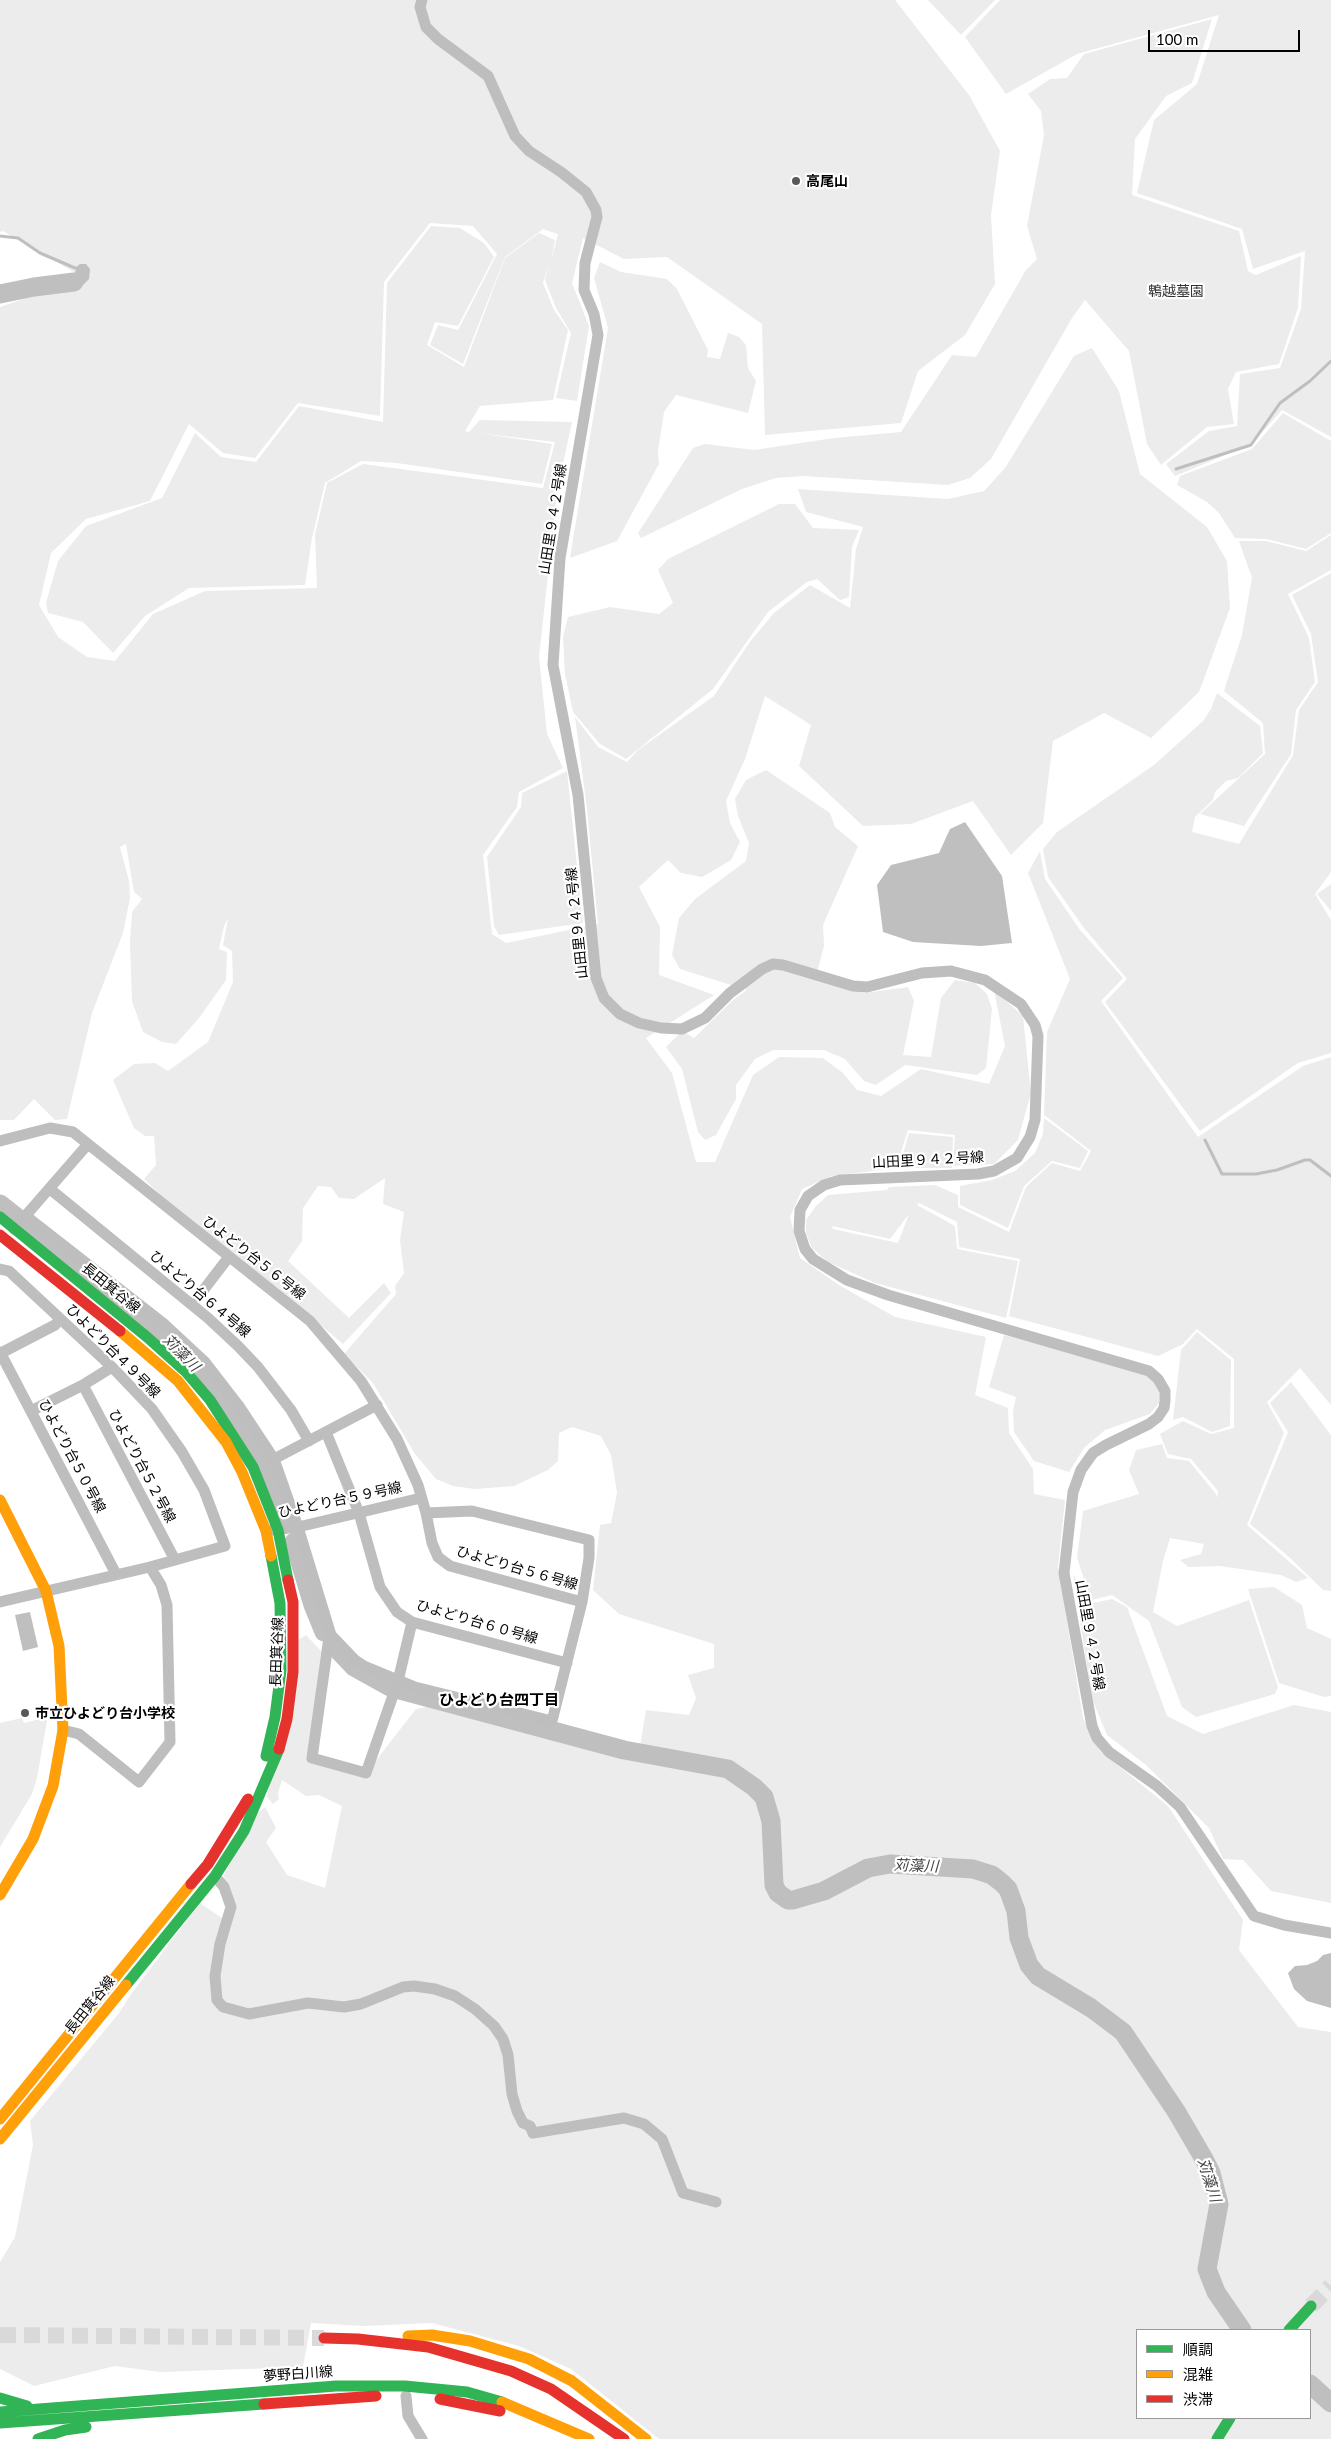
<!DOCTYPE html>
<meta charset="utf-8">
<style>
body{margin:0}
#map{position:relative;width:1331px;height:2439px;overflow:hidden;background:#fff;font-family:Lato,"Noto Sans JP",sans-serif}
canvas{display:block}
.legend{position:absolute;left:1136px;top:2329px;width:175px;height:90px;box-sizing:border-box;background:#fff;border:1px solid #999;margin:0;padding:6px 9px;list-style:none;font-size:15px;color:#000}
.legend li{display:flex;align-items:center;gap:10px;height:25px}
.legend b{width:25px;border:1px solid #999}
.scale{position:absolute;left:1148px;top:30px;width:152px;height:22px;box-sizing:border-box;border:2px solid #000;border-top:0;padding-left:6px;font-size:15px;line-height:18px;white-space:nowrap;color:#000;-webkit-text-stroke:4px #fff;paint-order:stroke}
</style>
<div id="map">
<canvas width="1331" height="2439"></canvas>
<ul class="legend">
<li><b style="height:6px;background:#30b455"></b>順調</li>
<li><b style="height:6px;background:#ff9f0a"></b>混雑</li>
<li><b style="height:6px;background:#e5322d"></b>渋滞</li>
</ul>
<div class="scale">100 m</div>
</div>
<script>
const ctx = document.querySelector('canvas').getContext('2d');
ctx.lineJoin = 'round';
function fill(path, color) {
  ctx.fillStyle = color;
  ctx.fill(path, 'evenodd');
}
function toPath(rows) {
  const path = new Path2D();
  for (const r of rows) {
    path.moveTo(r[0], r[1]);
    for (let i = 2; i < r.length; i += 2) path.lineTo(r[i], r[i + 1]);
  }
  return path;
}
function strokePath(path, color, width, dash) {
  ctx.strokeStyle = color;
  ctx.lineWidth = width;
  ctx.lineCap = dash ? 'butt' : 'round';
  ctx.setLineDash(dash || []);
  ctx.stroke(path);
}
function drawText(font, color, halo, rows, align = 'center') {
  ctx.font = font + ' Lato,"Noto Sans JP",sans-serif';
  ctx.lineWidth = 4.5;
  ctx.setLineDash([]);
  ctx.textBaseline = 'middle';
  ctx.strokeStyle = halo;
  ctx.fillStyle = color;
  for (const [text, x, y, turn = 0] of rows) {
    ctx.save();
    ctx.translate(x, y);
    ctx.rotate((+turn || 0) * Math.PI / 180);
    ctx.textAlign = isNaN(turn) ? turn : align;
    if (halo) ctx.strokeText(text, 0, 0);
    ctx.fillText(text, 0, 0);
    ctx.restore();
  }
}
fill(toPath([
 [0,0,895,0,969,95,1000,151,991,215,995,284,965,335,918,371,901,423,765,435,762,324,667,257,624,259,583,238,572,283,589,326,577,401,556,398,571,333,556,308,545,280,549,264,543,283,554,310,568,330,553,400,480,406,465,431,469,432,480,420,572,422,557,492,539,657,547,734,563,768,519,792,517,807,483,855,492,934,506,943,598,924,587,809,575,717,598,747,627,762,638,750,714,696,749,643,774,613,810,585,850,608,856,549,863,527,806,512,798,489,948,499,984,491,1005,468,1074,356,1092,348,1119,391,1140,474,1207,527,1227,561,1230,608,1199,692,1151,738,1104,713,1053,741,1043,823,1011,855,973,801,911,824,863,826,799,766,811,725,765,696,745,759,726,801,730,823,740,842,731,860,702,877,681,873,668,860,639,887,660,927,659,975,714,995,646,1038,672,1073,696,1162,715,1162,753,1075,779,1057,823,1058,843,1073,857,1090,881,1096,921,1069,989,1084,1005,1046,994,990,1023,1016,1031,1093,1018,1140,994,1164,953,1166,955,1135,908,1130,896,1168,832,1176,802,1189,790,1217,800,1258,839,1285,895,1317,986,1337,975,1395,1008,1408,1009,1433,1033,1469,1034,1494,1065,1500,1058,1566,1083,1718,1100,1751,1168,1806,1243,1920,1239,1950,1298,2027,1331,2032,1331,2439,659,2439,571,2369,519,2346,432,2323,364,2326,311,2323,303,2367,160,2372,115,2366,34,2386,0,2369,0,2262,15,2237,33,2145,30,2121,119,2013,131,1994,200,1903,222,1918,227,1906,224,1875,256,1815,265,1807,276,1828,266,1842,287,1875,325,1888,342,1806,319,1795,306,1796,282,1780,278,1793,279,1799,273,1804,267,1797,298,1640,306,1635,321,1651,310,1761,365,1778,374,1763,416,1709,430,1706,458,1709,640,1746,646,1710,689,1715,696,1698,688,1675,714,1668,714,1644,619,1614,593,1590,600,1525,611,1523,617,1493,611,1455,601,1436,572,1427,559,1433,558,1461,548,1470,514,1486,475,1489,453,1486,436,1479,415,1454,373,1383,344,1354,396,1294,395,1286,404,1273,400,1240,404,1212,383,1204,385,1178,354,1199,339,1198,331,1187,318,1186,303,1208,302,1241,288,1261,349,1318,384,1283,391,1293,343,1344,271,1283,195,1228,144,1179,156,1165,154,1136,145,1136,134,1128,113,1080,134,1064,155,1063,168,1071,208,1042,233,982,232,951,223,945,228,918,224,926,219,949,227,952,226,980,199,1018,176,1044,162,1042,143,1032,132,1001,130,942,132,912,142,899,134,892,126,844,120,847,129,881,130,898,123,933,92,1013,67,1119,55,1120,34,1099,14,1120,0,1120,0,307,84,278,3,231,0,232],
 [430,223,473,226,497,254,458,330,438,325,430,345,463,364,505,257,543,229,558,234,551,261,555,240,539,233,505,258,464,367,427,345,435,322,458,326,494,257,484,243,460,228,431,226,387,283,383,422,299,406,256,462,221,457,195,433,162,498,86,526,58,561,46,603,48,613,83,622,113,653,145,616,189,588,305,585,312,538,325,483,361,461,397,463,542,484,552,444,478,433,555,442,543,488,363,464,327,483,315,534,317,588,205,591,153,614,115,661,87,657,58,637,39,605,51,553,86,519,150,501,189,424,223,453,255,458,298,403,380,416,384,282],
 [1137,2330,1310,2330,1310,2418,1137,2418],
 [928,0,995,0,961,35],
 [1000,0,1331,0,1331,437,1282,410,1252,444,1175,476,1166,464,1209,431,1237,426,1240,374,1280,368,1301,309,1305,251,1253,269,1242,229,1137,193,1154,120,1197,84,1219,15,1077,54,1006,94,965,37],
 [1212,19,1192,83,1166,96,1135,139,1132,195,1239,231,1248,271,1256,275,1301,256,1298,308,1279,364,1236,372,1228,389,1234,424,1207,427,1161,465,1147,444,1129,351,1085,300,1072,318,991,459,970,478,948,485,803,476,776,478,742,489,641,538,638,533,693,448,705,444,754,450,834,438,901,432,952,355,976,357,1026,270,1037,259,1027,226,1044,135,1041,111,1028,94,1050,79,1067,78,1084,54],
 [600,262,621,272,667,279,677,289,708,350,707,357,720,359,728,333,739,337,746,345,748,368,756,381,748,413,676,395,664,412,658,451,659,464,617,541,570,558,608,328,594,278],
 [1283,413,1331,441,1331,533,1306,549,1266,539,1235,538,1219,513,1207,502,1177,485,1180,476,1252,449],
 [779,504,795,504,813,528,859,530,852,547,849,597,840,600,817,579,807,582,768,612,713,689,626,759,600,744,573,712,565,674,563,637,568,617,610,607,659,614,673,603,658,570,668,559],
 [1331,535,1331,570,1288,594,1309,638,1315,682,1296,710,1291,754,1244,826,1200,814,1265,754,1263,723,1224,691,1242,635,1252,578,1239,541,1266,541,1306,551],
 [1331,573,1331,872,1315,894,1331,920,1331,1053,1298,1063,1200,1131,1105,1002,1127,979,1084,928,1048,877,1043,849,1057,832,1154,765,1203,721,1211,709,1217,693,1260,726,1263,753,1238,778,1226,781,1215,792,1213,800,1195,817,1192,832,1239,844,1293,755,1299,710,1318,682,1311,634,1292,595],
 [766,770,830,813,835,827,858,846,823,925,824,946,815,980,864,993,908,987,914,1001,903,1055,931,1057,941,998,955,980,975,983,987,994,992,1009,986,1068,977,1075,905,1065,876,1085,864,1081,845,1059,824,1050,773,1050,755,1059,736,1085,736,1099,716,1135,705,1140,698,1132,682,1069,666,1047,682,1031,694,1038,733,1000,747,990,680,969,672,955,679,918,695,899,746,861,749,843,738,816,735,799,746,780],
 [567,771,583,923,499,935,494,926,487,857,521,807,522,793],
 [1040,851,1045,879,1080,930,1123,978,1101,1001,1198,1137,1303,1066,1331,1057,1331,1405,1300,1368,1267,1402,1284,1433,1247,1525,1308,1578,1296,1582,1281,1575,1220,1566,1188,1567,1180,1560,1201,1554,1204,1544,1170,1538,1163,1561,1153,1612,1177,1626,1249,1600,1278,1687,1275,1694,1196,1717,1182,1707,1149,1621,1112,1595,1091,1600,1077,1558,1083,1511,1139,1494,1129,1470,1136,1450,1162,1444,1167,1458,1189,1461,1216,1494,1217,1498,1218,1491,1191,1459,1168,1454,1160,1434,1183,1421,1211,1434,1234,1428,1234,1359,1197,1329,1183,1344,1158,1356,1009,1316,1020,1259,959,1247,957,1222,919,1203,917,1205,955,1226,957,1249,1018,1261,1006,1318,875,1283,828,1262,812,1248,806,1233,806,1220,816,1206,828,1195,887,1190,889,1187,935,1185,958,1195,958,1207,1009,1232,1026,1187,1052,1163,1080,1171,1091,1151,1044,1115,1047,1032,1070,979,1028,873],
 [909,1214,898,1243,833,1229,832,1226,890,1239],
 [1331,884,1331,911,1317,894],
 [1044,1118,1088,1151,1080,1168,1052,1161,1024,1186,1008,1228,960,1205,960,1186,992,1180,1015,1171,1035,1153,1043,1134],
 [909,1133,953,1137,952,1168,899,1168],
 [1197,1332,1231,1360,1230,1426,1212,1432,1183,1417,1173,1420,1181,1350],
 [1004,1335,1138,1368,1153,1377,1160,1389,1159,1403,1150,1414,1105,1430,1084,1448,1069,1472,1034,1461,1014,1432,1013,1411,1016,1397,989,1387],
 [1291,1382,1331,1435,1331,1591,1323,1590,1289,1557,1250,1524,1288,1432,1270,1403],
 [1073,1574,1089,1604,1112,1599,1127,1607,1167,1716,1203,1734,1294,1705,1331,1712,1331,1903,1271,1891,1243,1860,1223,1859,1209,1828,1146,1765,1107,1735,1092,1699],
 [1274,1587,1302,1605,1307,1628,1331,1639,1331,1696,1324,1697,1279,1683,1248,1589],
 [22,1718,24,1723,44,1718,47,1721,37,1778,32,1794,0,1847,0,1723]
]), '#ececec');
fill(toPath([
 [80,264,86,264,90,269,89,279,83,285,75,284,74,281,76,267],
 [965,822,1002,876,1012,943,981,946,913,942,883,932,877,885,891,865,939,853,950,829],
 [30,1612,38,1647,23,1651,15,1615],
 [1331,1953,1331,2008,1307,2001,1294,1989,1288,1973,1295,1966,1307,1965,1317,1961,1323,1955]
]), '#bfbfbf');
strokePath(toPath([
 [0,236,18,238,40,253,75,268],
 [1176,469,1251,445,1280,403,1310,381,1331,361],
 [1205,1140,1222,1174,1256,1174,1277,1170,1305,1160,1310,1160,1331,1176]
]), '#bfbfbf', 3);
strokePath(toPath([
 [0,294,34,287,74,282],
 [0,1204,19,1219],
 [28,1226,165,1335,228,1401,275,1485,287,1518],
 [294,1542,313,1605,324,1632],
 [335,1647,354,1667,390,1687],
 [400,1690,624,1750,728,1769,754,1787,764,1797,771,1821,774,1885,778,1893,788,1900,793,1900,824,1891,868,1868,890,1864,973,1869,992,1875,1002,1883,1008,1889,1016,1911,1019,1938,1029,1965,1038,1976,1091,2008,1123,2032,1176,2111,1204,2159,1211,2173,1219,2204,1207,2269,1216,2292,1242,2330],
 [1310,2384,1331,2403]
]), '#bfbfbf', 19);
strokePath(toPath([
 [1311,2306,1331,2286],
 [0,2335,324,2338]
]), '#d9d9d9', 16, [16, 8]);
strokePath(toPath([
 [422,0,420,7,426,27,438,39,488,76,515,136,529,151,561,172,586,192,596,210,597,217,585,263,584,290,594,314,598,335,560,558,553,665,578,795,596,978,604,998,620,1014,639,1023,661,1028,682,1029,705,1018,730,993,762,969,773,964,783,965,853,986,867,987,922,973,951,971,985,980,1021,1004,1035,1025,1038,1036,1035,1120,1030,1137,1017,1158,994,1171,978,1174,840,1180,824,1185,808,1196,800,1210,799,1231,805,1249,813,1259,847,1280,888,1295,1149,1371,1158,1379,1165,1391,1165,1401,1164,1408,1158,1417,1149,1424,1106,1445,1093,1453,1081,1470,1073,1492,1064,1573,1092,1726,1097,1738,1109,1752,1157,1786,1180,1807,1254,1916,1284,1925,1331,1933],
 [0,1141,50,1128,73,1132,88,1144],
 [50,1189,208,1318,238,1346,258,1367,291,1410,309,1441],
 [14,1229,88,1144,310,1321,361,1381,397,1439,418,1485,426,1513,432,1543,438,1557,450,1566,582,1602,552,1721,415,1687,364,1666,355,1660,331,1635,298,1527,274,1459,239,1406,205,1362,163,1323,26,1216],
 [0,1269,9,1271,112,1367,152,1409,182,1452,204,1490,225,1546,150,1567,0,1602],
 [192,1305,228,1258],
 [0,1352,116,1574],
 [1,1353,55,1325,60,1319],
 [83,1385,175,1560],
 [31,1411,83,1385,112,1367],
 [326,1432,359,1513,380,1587,397,1612,412,1622,567,1663],
 [274,1459,377,1405],
 [426,1513,472,1511,589,1540,589,1558,582,1602],
 [272,1530,298,1527,421,1498],
 [331,1635,328,1644,312,1758,366,1773,398,1681,412,1622],
 [63,1730,79,1734,139,1782,170,1742,167,1605,161,1585,150,1567],
 [215,1876,224,1887,231,1907,220,1944,215,1976,217,2000,223,2007,249,2014,308,2003,344,2007,361,2004,403,1987,414,1986,435,1989,455,1996,475,2009,494,2026,503,2039,508,2055,512,2094,517,2111,523,2123,530,2126,533,2133,624,2118,644,2124,662,2139,683,2193,716,2202],
 [406,2396,408,2416,422,2439]
]), '#bebebe', 11);
strokePath(toPath([
 [0,1217,147,1337,186,1372,210,1400,253,1467,278,1530,288,1580],
 [266,1756,275,1717,281,1670,280,1603,271,1556],
 [126,1985,215,1876,244,1831,279,1749],
 [1289,2330,1311,2306],
 [0,2398,27,2406],
 [0,2412,336,2386,405,2386,467,2392,502,2402],
 [0,2423,264,2404],
 [38,2439,65,2430,86,2427],
 [1217,2439,1230,2418]
]), '#30b455', 11);
strokePath(toPath([
 [120,1331,178,1381,226,1442,242,1472,266,1531,271,1556],
 [0,1500,46,1591,59,1646,63,1730,53,1786,33,1839,0,1895],
 [0,2119,191,1884],
 [0,2139,126,1985],
 [408,2336,432,2335,470,2341,529,2359,572,2381,646,2439],
 [502,2402,589,2439]
]), '#ff9f0a', 11);
strokePath(toPath([
 [0,1235,120,1331],
 [279,1749,287,1719,293,1672,293,1602,288,1580],
 [191,1884,208,1864,248,1799],
 [324,2338,358,2339,428,2347,511,2371,551,2389,624,2439],
 [440,2399,500,2411],
 [264,2404,376,2396]
]), '#e5322d', 11);
for (const [x, y, r, color] of [
 [796,181,5,"#595959"],
 [25,1713,5,"#595959"]
]) {
  const dot = new Path2D();
  dot.arc(x, y, r, 0, 2 * Math.PI);
  ctx.fillStyle = color;
  ctx.fill(dot);
  strokePath(dot, '#fff', 2);
}
drawText('bold 14px', '#000', '#fff', [
 ["高尾山",806,181],
 ["市立ひよどり台小学校",35,1713]
], 'left');
drawText('14px', '#333', '#fff', [
 ["鵯越墓園",1176,291]
]);
drawText('14px', '#000', '#fff', [
 ["山田里９４２号線",553,519,-81],
 ["山田里９４２号線",577,923,-96],
 ["山田里９４２号線",928,1160,-3],
 ["ひよどり台５６号線",254,1258,38],
 ["長田箕谷線",111,1288,39],
 ["ひよどり台６４号線",200,1294,40],
 ["ひよどり台４９号線",113,1351,45],
 ["ひよどり台５０号線",72,1456,62],
 ["ひよどり台５２号線",142,1466,62],
 ["ひよどり台５９号線",340,1500,-12],
 ["ひよどり台５６号線",517,1568,16],
 ["ひよどり台６０号線",477,1622,16],
 ["山田里９４２号線",1090,1635,80],
 ["長田箕谷線",277,1652,-88],
 ["長田箕谷線",90,2005,-51],
 ["夢野白川線",298,2374,-4]
]);
drawText('italic 15px', '#444', '#fff', [
 ["苅藻川",181,1353,45],
 ["苅藻川",916,1866,2],
 ["苅藻川",1209,2180,72]
]);
drawText('bold 15px', '#000', '#fff', [
 ["ひよどり台四丁目",499,1700]
]);
</script>
